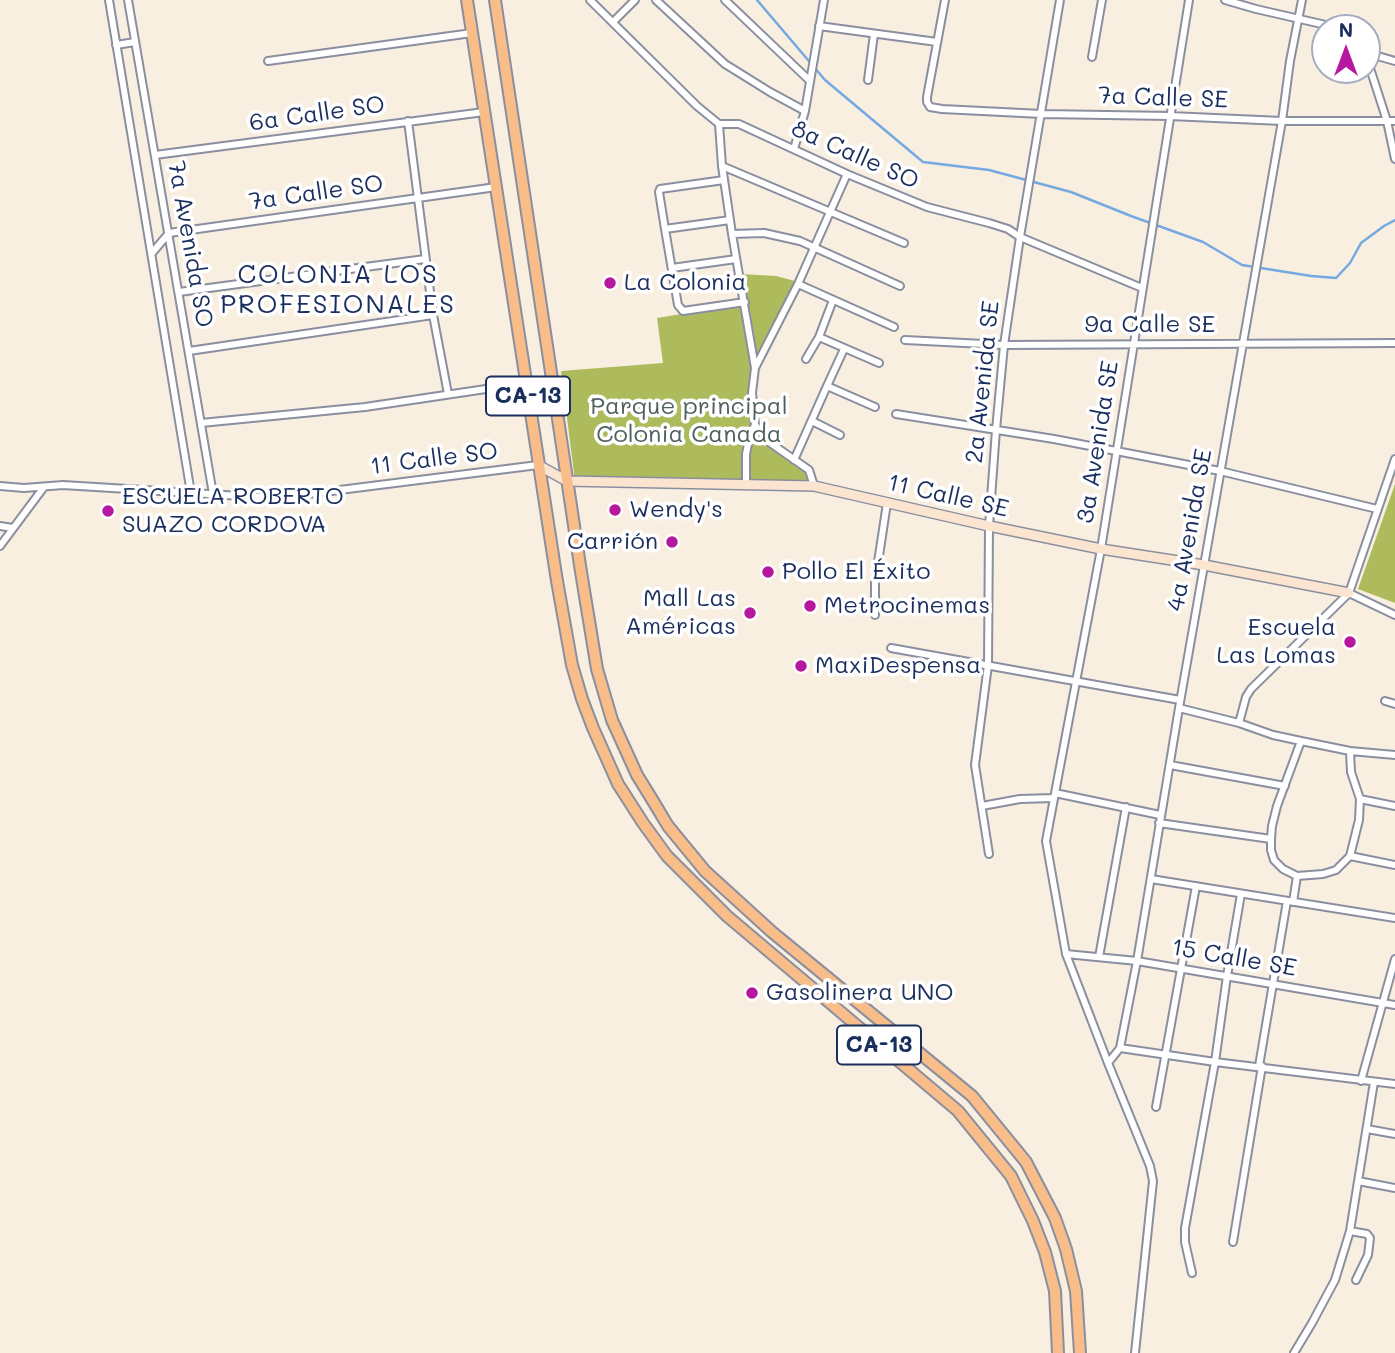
<!DOCTYPE html>
<meta charset="utf-8">
<style>
body{margin:0}
#map{position:relative;width:1395px;height:1353px;overflow:hidden;background:#f9efe1;font-family:Mali,sans-serif}
canvas{display:block}
.north{position:absolute;left:1311px;top:14px;width:70px;height:70px;box-sizing:border-box;background:#fff;border:2px solid #a4acbf;border-radius:50%;rotate:0deg;font-size:19px;font-weight:700;line-height:28px;text-align:center;color:#1b2f5e}
.north::after{content:'';display:block;margin:auto;width:24px;height:32px;background:#b5179e;clip-path:polygon(50% 0,100% 100%,50% 72%,0 100%)}
</style>
<div id="map">
<canvas width="1395" height="1353"></canvas>
<div class="north">N</div>
</div>
<script>
const ctx = document.querySelector('canvas').getContext('2d');
ctx.lineJoin = 'round';
function fill(path, color) {
  ctx.fillStyle = color;
  ctx.fill(path, 'evenodd');
}
function toPath(rows) {
  const path = new Path2D();
  for (const r of rows) {
    path.moveTo(r[0], r[1]);
    for (let i = 2; i < r.length; i += 2) path.lineTo(r[i], r[i + 1]);
  }
  return path;
}
function strokePath(path, color, width, dash) {
  ctx.strokeStyle = color;
  ctx.lineWidth = width;
  ctx.lineCap = dash ? 'butt' : 'round';
  ctx.setLineDash(dash || []);
  ctx.stroke(path);
}
function drawText(font, color, halo, rows, align = 'center') {
  ctx.font = font + ' Mali,sans-serif';
  ctx.lineWidth = 7;
  ctx.setLineDash([]);
  ctx.textBaseline = 'middle';
  ctx.strokeStyle = halo;
  ctx.fillStyle = color;
  for (const [text, x, y, turn = 0] of rows) {
    ctx.save();
    ctx.translate(x, y);
    ctx.rotate((+turn || 0) * Math.PI / 180);
    ctx.textAlign = isNaN(turn) ? turn : align;
    if (halo) ctx.strokeText(text, 0, 0);
    ctx.fillText(text, 0, 0);
    ctx.restore();
  }
}
fill(toPath([
 [741,274,776,276,795,281,756,362],
 [743,304,754,369,752,425,767,444,809,470,814,486,575,481,561,371,663,363,657,318],
 [1395,484,1395,603,1358,589]
]), '#aebb5d');
strokePath(toPath([
 [757,0,825,80,923,162,989,170,1071,192,1131,216,1203,242,1242,265,1311,276,1336,278,1350,263,1361,243,1384,226,1395,220]
]), '#74a9e1', 2.5);
const street = toPath([
 [109,0,191,493],
 [128,0,213,494],
 [590,0,697,106,719,124,739,124,847,174,927,207,989,223,1008,229,1020,237,1142,288],
 [656,0,725,64,770,92,805,111],
 [725,0,810,81],
 [945,0,927,97,927,102,930,107,942,109,1042,114,1170,116,1282,121,1395,121],
 [1225,0,1256,9,1339,28],
 [613,22,635,0],
 [819,26,937,42],
 [116,45,135,42],
 [1367,53,1395,61],
 [1092,57,1102,0],
 [1367,59,1387,121,1395,159],
 [268,61,472,33],
 [868,80,874,34],
 [408,121,433,315,448,394],
 [719,124,722,166,732,234,755,368,752,393,755,425,769,442,809,470,814,486],
 [794,149,805,111,824,0],
 [155,155,484,112],
 [722,166,904,243],
 [724,180,660,189,659,192,665,229,678,305,683,311,745,302],
 [665,229,730,220],
 [732,234,764,233,800,241,900,286],
 [152,253,169,233,496,187],
 [672,268,736,259],
 [798,284,894,327],
 [179,292,425,259],
 [819,337,879,363],
 [905,340,1004,345,1395,343],
 [189,351,433,315],
 [806,359,819,337,833,300],
 [755,368,798,284,847,174],
 [827,386,844,349],
 [896,414,1054,439,1220,471,1377,509],
 [812,421,840,435],
 [201,423,365,407,526,383],
 [794,460,827,386,875,407],
 [746,484,746,454,750,434,755,425],
 [0,486,24,488,63,485,257,497,292,496,538,465],
 [0,526,13,528],
 [0,546,44,487],
 [1349,593,1395,615],
 [875,615,875,582,887,503],
 [891,648,1180,700],
 [1385,701,1395,704],
 [1179,708,1239,723,1273,735,1301,741,1350,751,1395,755],
 [1239,723,1246,697,1251,689,1349,593,1395,459],
 [1170,765,1285,786],
 [1055,793,1160,815],
 [1360,799,1395,806],
 [982,806,1020,799,1054,798],
 [1159,823,1271,839],
 [989,854,975,765,988,665,989,526,996,430,1004,345,1020,237,1060,0],
 [1350,856,1395,865],
 [1297,876,1323,874,1336,870,1350,856,1359,820,1360,799,1351,772,1350,751],
 [1151,879,1395,918],
 [1293,902,1297,876,1283,869,1274,860,1271,850,1271,839,1272,826,1277,806,1301,741],
 [1066,954,1137,961,1395,1005],
 [1099,957,1126,807],
 [1120,1048,1215,1062,1395,1084],
 [1108,1063,1120,1048,1137,961,1179,708,1282,121,1290,61,1302,0],
 [1259,1066,1287,901],
 [1361,1081,1395,959],
 [1156,1107,1196,886],
 [1367,1129,1395,1134],
 [1358,1181,1395,1188],
 [1350,1231,1367,1234,1370,1238,1368,1255,1356,1280],
 [1233,1242,1262,1066],
 [1192,1273,1185,1242,1185,1228,1215,1062,1227,976,1241,894],
 [1135,1353,1153,1181,1150,1166,1108,1063,1066,954,1046,841,1101,549,1189,0],
 [1294,1353,1312,1323,1335,1280,1350,1231,1374,1082]
]);
const secondary = toPath([
 [538,465,567,481,814,486,989,526,1101,549,1204,565,1349,593]
]);
const highway = toPath([
 [467,0,557,581,572,665,582,699,593,728,618,784,643,823,667,856,727,916,958,1111,1011,1176,1033,1221,1045,1252,1055,1291,1058,1353],
 [495,0,581,572,597,669,612,720,637,775,653,801,668,826,705,871,772,932,972,1096,1026,1162,1055,1218,1066,1249,1076,1291,1080,1353]
]);
strokePath(street, '#8a8fa0', 10);
strokePath(secondary, '#8a8fa0', 12);
strokePath(highway, '#8a8fa0', 14);
strokePath(street, '#fff', 6);
strokePath(secondary, '#fce5d0', 9);
strokePath(highway, '#f8bd89', 10);
for (const [x, y, r, color] of [
 [610,283,7,"#b5179e"],
 [615,510,7,"#b5179e"],
 [108,511,7,"#b5179e"],
 [672,542,7,"#b5179e"],
 [768,572,7,"#b5179e"],
 [810,606,7,"#b5179e"],
 [750,613,7,"#b5179e"],
 [1350,642,7,"#b5179e"],
 [801,666,7,"#b5179e"],
 [752,993,7,"#b5179e"]
]) {
  const dot = new Path2D();
  dot.arc(x, y, r, 0, 2 * Math.PI);
  ctx.fillStyle = color;
  ctx.fill(dot);
  strokePath(dot, '#fff', 2.5);
}
for (const [x, y, w] of [
 [528,396,84],
 [879,1045,84]
]) {
  const box = new Path2D();
  box.roundRect(x - w / 2, y - 19.5, w, 39, 5);
  ctx.fillStyle = '#fff';
  ctx.fill(box);
  strokePath(box, '#1b2f5e', 2);
}
drawText('bold 23px', '#1b2f5e', null, [
 ["CA-13",528,396],
 ["CA-13",879,1045]
]);
drawText('24px', '#1b2f5e', '#fff', [
 ["7a Calle SE",1163,98,2],
 ["6a Calle SO",317,114,-8],
 ["8a Calle SO",855,155,24],
 ["7a Calle SO",316,193,-8],
 ["7a Avenida SO",190,244,80],
 ["9a Calle SE",1150,325],
 ["2a Avenida SE",983,382,-84],
 ["3a Avenida SE",1098,442,-81],
 ["11 Calle SO",434,459,-7],
 ["11 Calle SE",948,496,13],
 ["4a Avenida SE",1190,530,-80],
 ["15 Calle SE",1234,958,10]
]);
drawText('24px', '#1b2f5e', '#fff', [
 ["La Colonia",624,283],
 ["ESCUELA ROBERTO",122,497],
 ["SUAZO CORDOVA",122,525],
 ["Wendy's",629,510],
 ["Carrión",658,542,"right"],
 ["Pollo El Éxito",782,572],
 ["Mall Las",736,599,"right"],
 ["Américas",736,627,"right"],
 ["Metrocinemas",824,606],
 ["Escuela",1336,628,"right"],
 ["Las Lomas",1336,656,"right"],
 ["MaxiDespensa",815,666],
 ["Gasolinera UNO",766,993]
], 'left');
drawText('24px', '#4e605e', '#fff', [
 ["Parque principal",689,407],
 ["Colonia Canada",689,435]
]);
ctx.letterSpacing = '2px';
drawText('26px', '#1b2f5e', '#fff', [
 ["COLONIA LOS",338,275],
 ["PROFESIONALES",338,305]
]);
ctx.letterSpacing = '0px';
</script>
